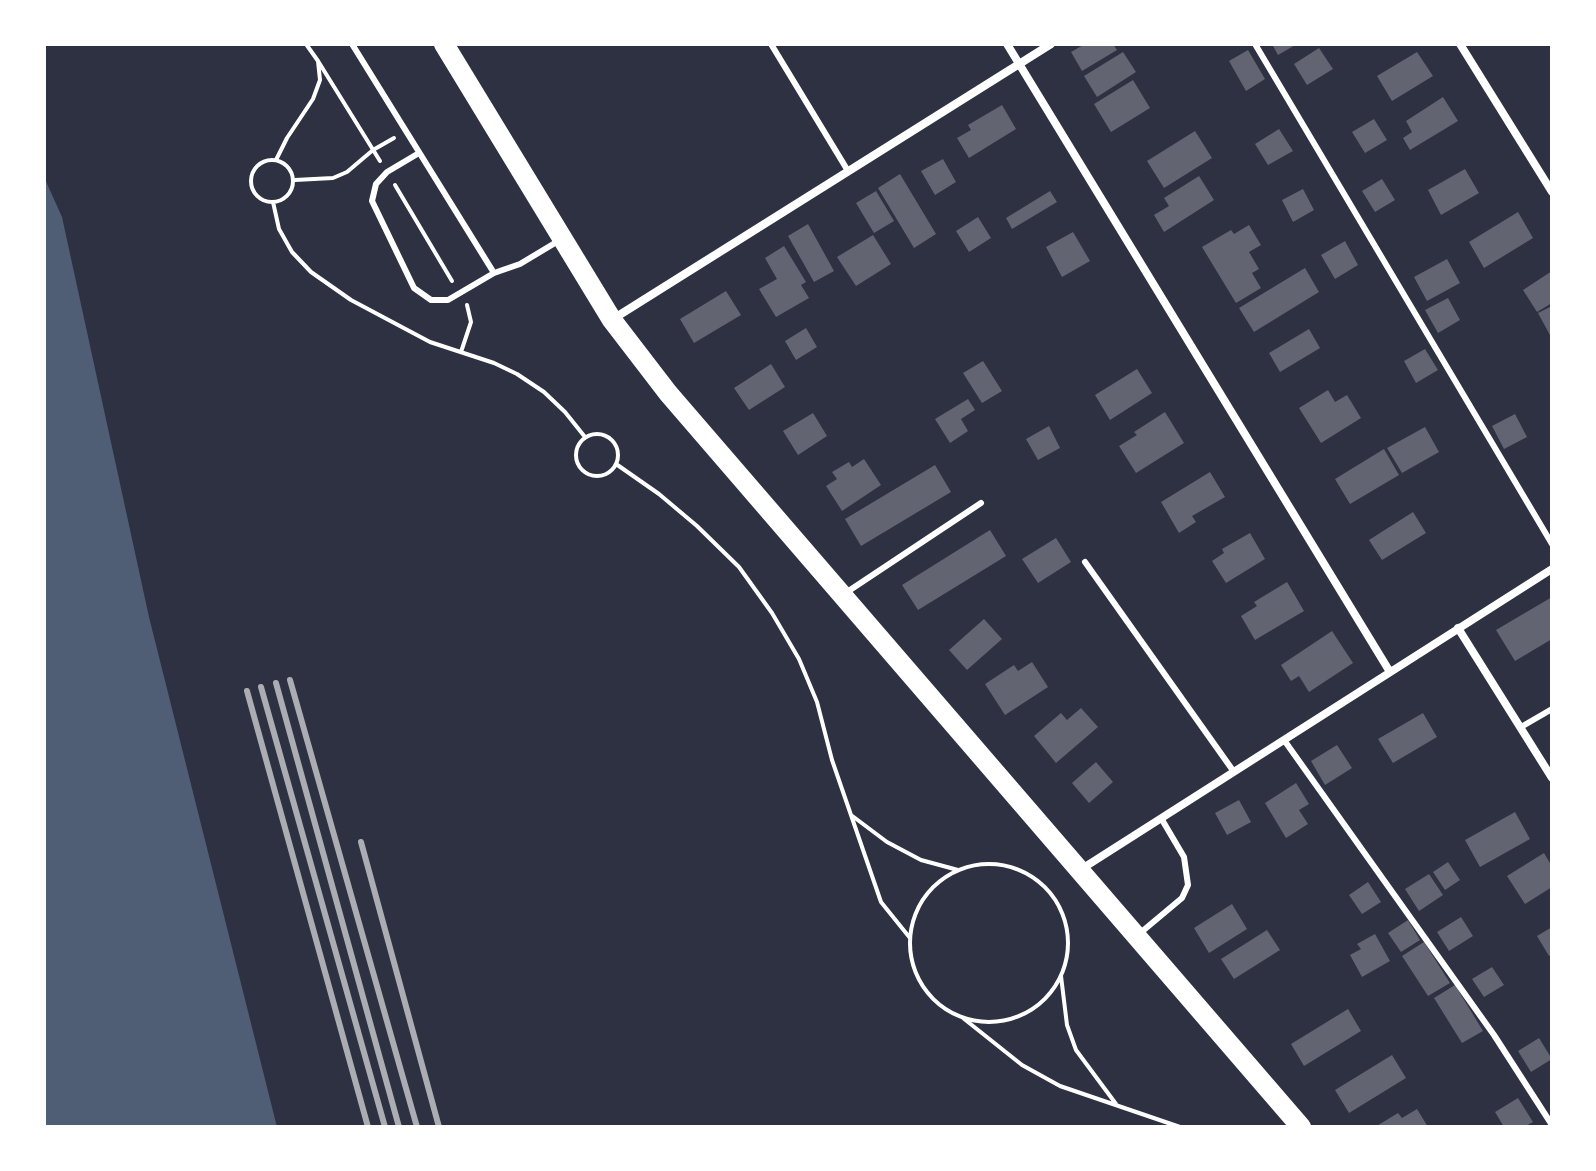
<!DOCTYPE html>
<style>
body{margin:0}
#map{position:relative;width:1596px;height:1171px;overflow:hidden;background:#2d3142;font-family:"Roboto Condensed",sans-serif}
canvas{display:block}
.frame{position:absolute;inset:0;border:46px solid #fff;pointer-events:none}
</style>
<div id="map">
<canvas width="1596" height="1171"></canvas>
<div class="frame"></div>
</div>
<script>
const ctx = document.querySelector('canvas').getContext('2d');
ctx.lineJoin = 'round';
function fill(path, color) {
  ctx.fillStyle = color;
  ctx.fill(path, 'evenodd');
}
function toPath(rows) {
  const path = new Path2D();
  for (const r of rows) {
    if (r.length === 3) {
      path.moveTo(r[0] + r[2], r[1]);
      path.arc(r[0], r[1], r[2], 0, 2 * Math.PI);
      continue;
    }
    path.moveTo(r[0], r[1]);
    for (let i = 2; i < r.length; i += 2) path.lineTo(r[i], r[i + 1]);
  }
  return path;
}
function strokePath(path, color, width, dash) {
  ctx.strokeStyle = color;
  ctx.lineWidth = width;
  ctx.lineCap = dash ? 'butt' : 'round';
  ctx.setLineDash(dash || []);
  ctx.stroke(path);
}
fill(toPath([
 [44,177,62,217,149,617,277,1127,44,1127]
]), '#4f5d75');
fill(toPath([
 [1085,44,1113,44,1117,50,1082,71,1071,52],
 [1272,44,1297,44,1278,55],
 [1319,48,1333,69,1307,85,1294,64],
 [1248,50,1265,79,1246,91,1229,61],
 [1123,52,1136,72,1097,97,1084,76],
 [1417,52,1433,76,1392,101,1377,76],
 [1133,80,1150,108,1111,132,1094,104],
 [1443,97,1458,121,1410,150,1403,138,1412,132,1406,121],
 [1002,105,1016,129,969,158,957,138,971,130,968,125],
 [1374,119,1387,140,1365,153,1352,132],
 [1279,129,1293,151,1268,165,1255,144],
 [1195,131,1212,158,1164,188,1147,161],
 [943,159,956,182,935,195,921,171],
 [1465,169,1479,193,1441,215,1428,190],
 [900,174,936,234,914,248,878,188],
 [1199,176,1214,200,1164,232,1154,215,1169,206,1164,198],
 [1382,179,1395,200,1375,212,1362,191],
 [1303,189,1314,210,1293,222,1282,200],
 [876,191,894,221,874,233,856,203],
 [1050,191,1057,202,1012,229,1006,218],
 [1518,212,1533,238,1484,268,1469,242],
 [978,217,991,238,969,252,956,231],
 [808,224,834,271,814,282,788,236],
 [1249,225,1261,245,1249,252,1259,269,1252,273,1261,288,1236,303,1202,247,1231,230,1234,234],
 [1073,232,1090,261,1062,277,1046,247],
 [873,235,891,264,856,286,837,257],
 [1345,241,1358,265,1335,279,1321,255],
 [784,246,806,282,801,285,809,298,776,317,759,289,777,279,765,258],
 [1447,259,1460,283,1427,301,1414,277],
 [1305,268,1319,292,1254,332,1239,308],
 [1552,271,1552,303,1537,312,1523,290],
 [726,291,741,315,694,343,680,319],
 [1448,298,1460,320,1438,333,1425,310],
 [1552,306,1552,339,1538,313],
 [806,328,817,347,796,360,785,341],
 [1309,329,1320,348,1280,372,1269,353],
 [1425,349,1438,370,1416,383,1404,361],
 [983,361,1002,391,982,403,963,373],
 [771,364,785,387,749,410,734,388],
 [1137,369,1152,393,1110,420,1095,395],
 [1328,390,1335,402,1347,395,1361,418,1321,443,1299,408],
 [968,399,975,410,961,419,968,431,950,443,935,419],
 [1165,412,1184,443,1136,473,1119,446,1137,435,1134,432],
 [813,413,827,436,798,455,783,431],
 [1515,414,1527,437,1504,449,1492,426],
 [1049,426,1060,448,1038,460,1026,439],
 [1425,427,1439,452,1402,473,1387,448],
 [1384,449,1399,475,1350,504,1335,479],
 [864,459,881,485,842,511,826,486,837,479,832,472,849,462,852,467],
 [935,465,951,492,861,546,845,519],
 [1210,472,1225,497,1192,516,1196,522,1179,533,1161,502],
 [1413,512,1426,533,1382,560,1369,540],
 [990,530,1006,556,918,610,902,585],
 [1250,533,1265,559,1226,583,1212,561,1224,553,1222,549],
 [1056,538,1071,562,1038,583,1022,559],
 [1287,582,1304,611,1255,640,1241,616,1257,606,1254,602],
 [1552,597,1552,639,1515,661,1496,630],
 [984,619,1002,639,967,670,949,650],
 [1332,631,1353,663,1309,692,1299,676,1291,681,1281,665],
 [1032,662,1048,687,1005,715,985,684,1014,665,1018,671],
 [1081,708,1098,727,1056,763,1034,736,1061,713,1067,720],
 [1423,713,1437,737,1393,763,1378,739],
 [1337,745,1352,768,1325,785,1311,761],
 [1096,762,1113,782,1089,803,1072,783],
 [1296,783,1309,804,1299,810,1308,824,1286,838,1265,803],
 [1239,800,1251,822,1227,835,1215,813],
 [1515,812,1530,839,1480,867,1465,840],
 [1544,853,1550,863,1552,862,1552,887,1525,904,1507,876],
 [1448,862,1460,880,1445,890,1433,872],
 [1429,874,1443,895,1419,911,1405,889],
 [1368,882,1381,902,1362,914,1349,895],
 [1232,904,1247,929,1209,953,1194,928],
 [1461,917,1473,936,1449,951,1437,932],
 [1408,920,1420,940,1401,952,1388,933],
 [1552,927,1552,954,1549,956,1537,936],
 [1267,930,1280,950,1234,979,1221,959],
 [1375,934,1390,961,1362,977,1350,955,1361,949,1357,944],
 [1424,942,1450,983,1428,996,1402,956],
 [1492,967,1504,985,1484,997,1472,979],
 [1455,985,1483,1031,1462,1043,1434,998],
 [1348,1009,1361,1031,1304,1066,1291,1044],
 [1539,1038,1552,1059,1531,1072,1518,1051],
 [1392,1055,1406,1078,1349,1113,1335,1090],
 [1518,1098,1533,1122,1524,1127,1504,1127,1495,1112],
 [1417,1109,1428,1127,1375,1127,1398,1113,1402,1118]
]), '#626471');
strokePath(toPath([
 [318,61,380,161],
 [272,181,21],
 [276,160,287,138,313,99,320,80,318,61,306,44],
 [295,180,333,178,347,172,373,150,394,138],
 [395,185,452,281],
 [273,202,279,229,292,252,311,272,351,300,430,342,494,363,517,374,544,392,565,412,585,437],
 [461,352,471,322,467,305],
 [597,455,21],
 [616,464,659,494,697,526,739,567,772,613,799,659,817,702,832,760,881,902,910,938],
 [851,815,887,842,921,860,958,870],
 [989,943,79],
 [1061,976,1067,1025,1076,1050,1116,1104],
 [963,1018,1022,1065,1060,1086,1180,1127]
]), '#fff', 4);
strokePath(toPath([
 [352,44,494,273,520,264,560,240],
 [771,44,848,171],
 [1255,44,1552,544],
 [419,153,387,172,376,184,372,201,414,288,431,300,448,300,494,273],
 [1085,562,1234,772],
 [844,594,981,503],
 [1521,727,1552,709],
 [1284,740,1494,1035,1552,1125],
 [1139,934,1182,898,1188,885,1184,857,1161,818]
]), '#fff', 6);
strokePath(toPath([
 [1007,44,1390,672],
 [1460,44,1552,192],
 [613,319,1051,44],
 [1458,628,1552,778],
 [1080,870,1552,569]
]), '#fff', 8);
strokePath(toPath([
 [444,44,612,320,668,393,1301,1127]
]), '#fff', 20);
strokePath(toPath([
 [290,680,417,1127],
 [276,683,399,1127],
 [261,687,385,1127],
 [247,691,368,1127],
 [361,842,439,1127]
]), '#abadb3', 6);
</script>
